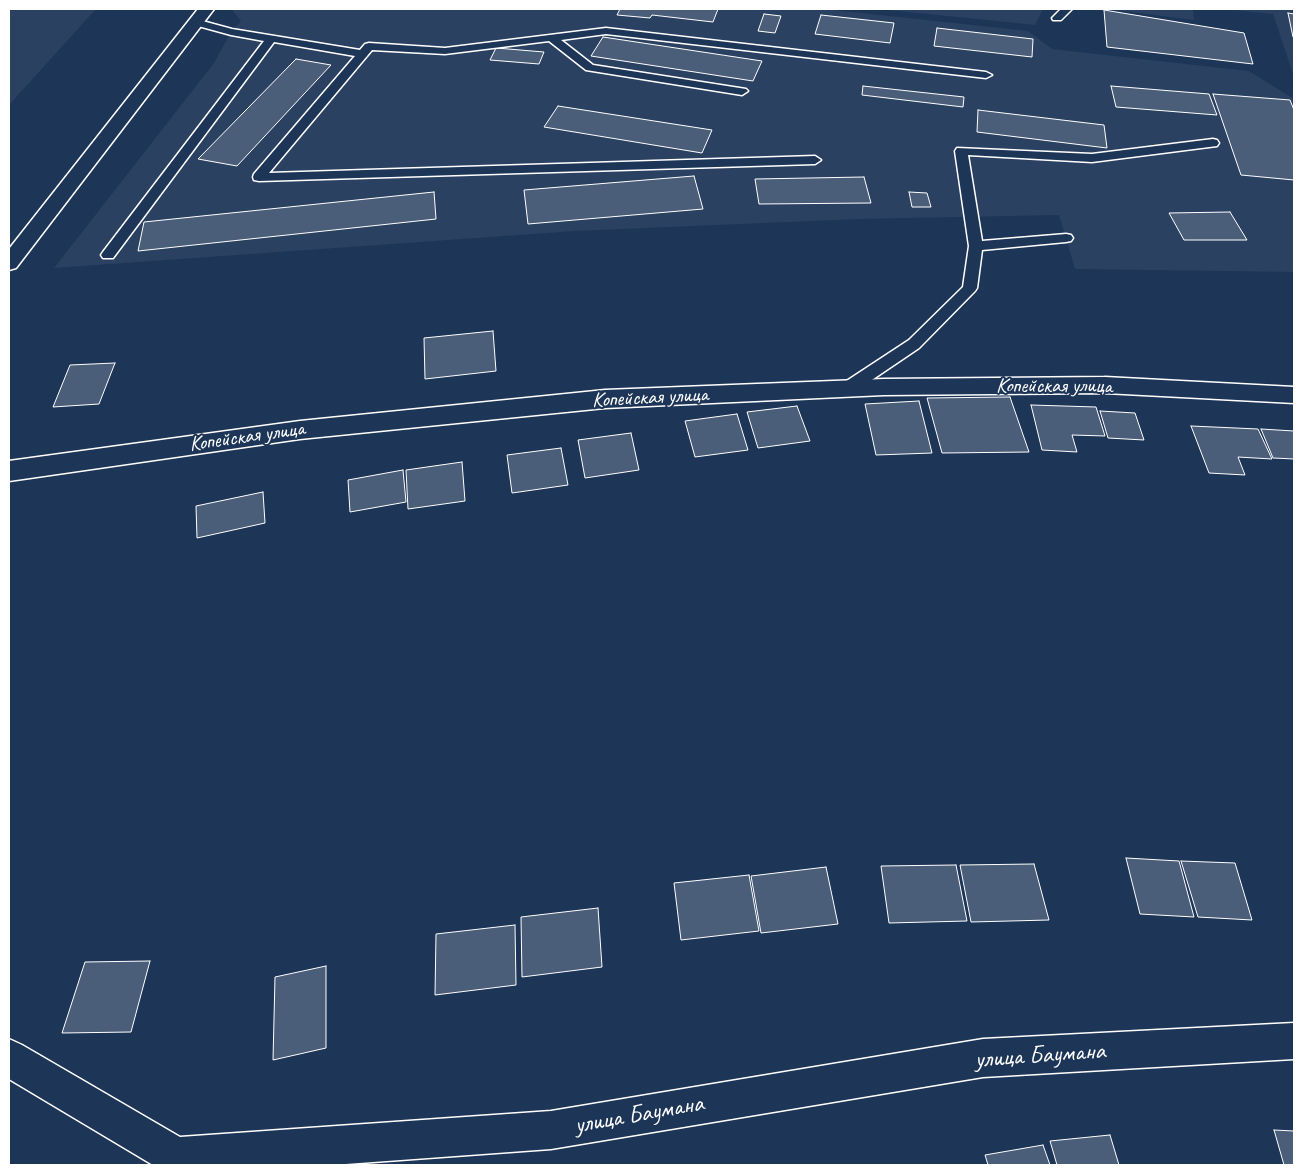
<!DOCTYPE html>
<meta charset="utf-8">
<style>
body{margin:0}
#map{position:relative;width:1303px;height:1174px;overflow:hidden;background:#1d3557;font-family:Caveat,sans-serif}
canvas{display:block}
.frame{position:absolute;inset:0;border:10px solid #fff;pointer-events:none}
</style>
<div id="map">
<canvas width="1303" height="1174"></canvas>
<div class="frame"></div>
</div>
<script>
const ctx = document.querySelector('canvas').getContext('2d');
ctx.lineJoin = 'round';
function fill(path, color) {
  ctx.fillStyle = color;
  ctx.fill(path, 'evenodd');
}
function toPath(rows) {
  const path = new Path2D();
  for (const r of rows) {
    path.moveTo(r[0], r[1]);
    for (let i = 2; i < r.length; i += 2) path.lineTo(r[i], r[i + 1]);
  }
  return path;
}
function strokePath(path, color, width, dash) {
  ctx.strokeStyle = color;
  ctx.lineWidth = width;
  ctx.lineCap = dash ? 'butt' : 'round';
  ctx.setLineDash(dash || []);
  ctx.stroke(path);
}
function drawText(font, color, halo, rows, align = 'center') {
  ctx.font = font + ' Caveat,sans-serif';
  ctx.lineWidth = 4;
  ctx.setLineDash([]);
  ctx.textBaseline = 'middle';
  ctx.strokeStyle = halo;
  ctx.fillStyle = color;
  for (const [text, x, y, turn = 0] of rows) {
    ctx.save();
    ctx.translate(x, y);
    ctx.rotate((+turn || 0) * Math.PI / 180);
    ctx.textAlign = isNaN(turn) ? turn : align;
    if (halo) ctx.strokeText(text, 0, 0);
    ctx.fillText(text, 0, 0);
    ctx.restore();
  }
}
fill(toPath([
 [9,9,96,9,9,105],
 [235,9,825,9,1028,31,1052,49,1249,71,1294,99,1294,272,1075,269,1059,215,858,219,575,231,54,268,214,63,231,32,241,21,233,11],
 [879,9,1043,9,1035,25],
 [1106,9,1193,9,1194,20],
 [1225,9,1294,9,1294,77,1273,14]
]), '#2a4161');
const building = toPath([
 [620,9,718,9,713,22,652,15,650,18,617,15,620,9],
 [1104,10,1244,33,1253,64,1107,47,1104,10],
 [1288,13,1294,14,1294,37,1293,37,1288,13],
 [764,14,781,16,775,33,758,31,764,14],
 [821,15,894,23,890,43,815,34,821,15],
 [937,28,1033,39,1032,57,934,46,937,28],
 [603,37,762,61,753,81,591,56,603,37],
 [496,48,544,52,539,64,490,60,496,48],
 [296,59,331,65,237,166,198,159,296,59],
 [863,86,964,97,963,107,862,95,863,86],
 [1111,86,1209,94,1217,115,1116,107,1111,86],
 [1213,94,1290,100,1294,110,1294,180,1241,175,1213,94],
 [558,106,712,130,702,153,544,127,558,106],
 [978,110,1104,125,1107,148,977,132,978,110],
 [694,176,703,209,528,224,524,190,694,176],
 [864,177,871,203,759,204,755,179,864,177],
 [434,192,436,219,138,251,144,222,434,192],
 [909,192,927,193,931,207,912,207,909,192],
 [1230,212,1247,240,1184,240,1169,213,1230,212],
 [493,331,496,371,425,379,424,338,493,331],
 [115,363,99,404,53,407,70,365,115,363],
 [1010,397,1029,452,942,453,927,398,1010,397],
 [919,401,932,453,876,455,865,404,919,401],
 [1031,405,1096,407,1105,436,1072,435,1077,452,1042,450,1031,405],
 [797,406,810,441,758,448,747,412,797,406],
 [1100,411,1135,413,1144,440,1108,438,1100,411],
 [737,414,748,450,695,457,685,421,737,414],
 [1191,426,1258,429,1272,459,1238,457,1245,475,1209,473,1191,426],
 [1261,429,1294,431,1294,459,1273,458,1261,429],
 [631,433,639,470,585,478,578,440,631,433],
 [561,448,568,485,512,493,507,455,561,448],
 [462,462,465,501,408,509,406,470,462,462],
 [403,470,406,502,350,512,348,480,403,470],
 [263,492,265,523,197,538,196,506,263,492],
 [1126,858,1179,861,1194,917,1140,914,1126,858],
 [1181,861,1235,863,1252,920,1198,917,1181,861],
 [1034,864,1049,920,971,922,960,865,1034,864],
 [956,865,967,921,889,923,881,866,956,865],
 [826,867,838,924,761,933,751,876,826,867],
 [749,875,759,931,681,940,674,883,749,875],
 [598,908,602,967,522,977,521,917,598,908],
 [515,925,516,985,435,995,436,934,515,925],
 [150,961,131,1032,62,1033,85,962,150,961],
 [326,966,326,1048,273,1060,275,977,326,966],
 [1274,1130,1294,1131,1294,1165,1284,1165,1274,1130],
 [1110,1135,1119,1165,1057,1165,1050,1141,1110,1135],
 [1043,1145,1050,1165,988,1165,985,1155,1043,1145]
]);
fill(building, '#4a5d79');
strokePath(building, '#fff', 1);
const service = toPath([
 [1061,9,1072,9,1061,20,1053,20,1052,18,1061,9],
 [195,19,232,29,360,50,365,44,369,43,445,48,606,28,986,72,992,75,986,78,606,34,561,40,593,65,746,89,748,91,742,95,586,70,549,41,445,54,372,50,269,173,815,156,821,160,815,164,259,181,254,180,253,177,254,174,355,56,274,42,113,258,103,258,101,255,103,252,264,41,231,35,191,24,190,22,195,19],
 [1213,139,1217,140,1219,143,1217,146,1092,162,968,155,982,241,1066,234,1071,235,1073,238,1071,241,1066,242,982,250,977,288,975,291,919,348,854,392,848,394,842,392,840,388,842,384,909,340,963,287,969,246,955,151,957,148,1092,154,1213,139]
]);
const minor = toPath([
 [1105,377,1294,387,1294,403,1105,393,884,395,605,408,300,439,9,481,9,461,300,421,605,390,884,379,1105,377],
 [1294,1023,1294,1059,983,1077,551,1149,332,1165,153,1165,9,1079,9,1039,22,1045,180,1137,551,1111,983,1039,1294,1023]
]);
const tertiary = toPath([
 [198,9,214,9,16,268,9,270,9,249,198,9]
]);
strokePath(service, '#fff', 3);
strokePath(minor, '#fff', 3);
strokePath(tertiary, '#fff', 3);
fill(service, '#1d3557');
fill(minor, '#1d3557');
fill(tertiary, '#1d3557');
drawText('21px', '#fff', '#1d3557', [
 ["Копейская улица",1054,386],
 ["Копейская улица",650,398,-3],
 ["Копейская улица",247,437,-8]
]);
drawText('25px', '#fff', '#1d3557', [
 ["улица Баумана",1040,1056,-4],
 ["улица Баумана",639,1115,-10]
]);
</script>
